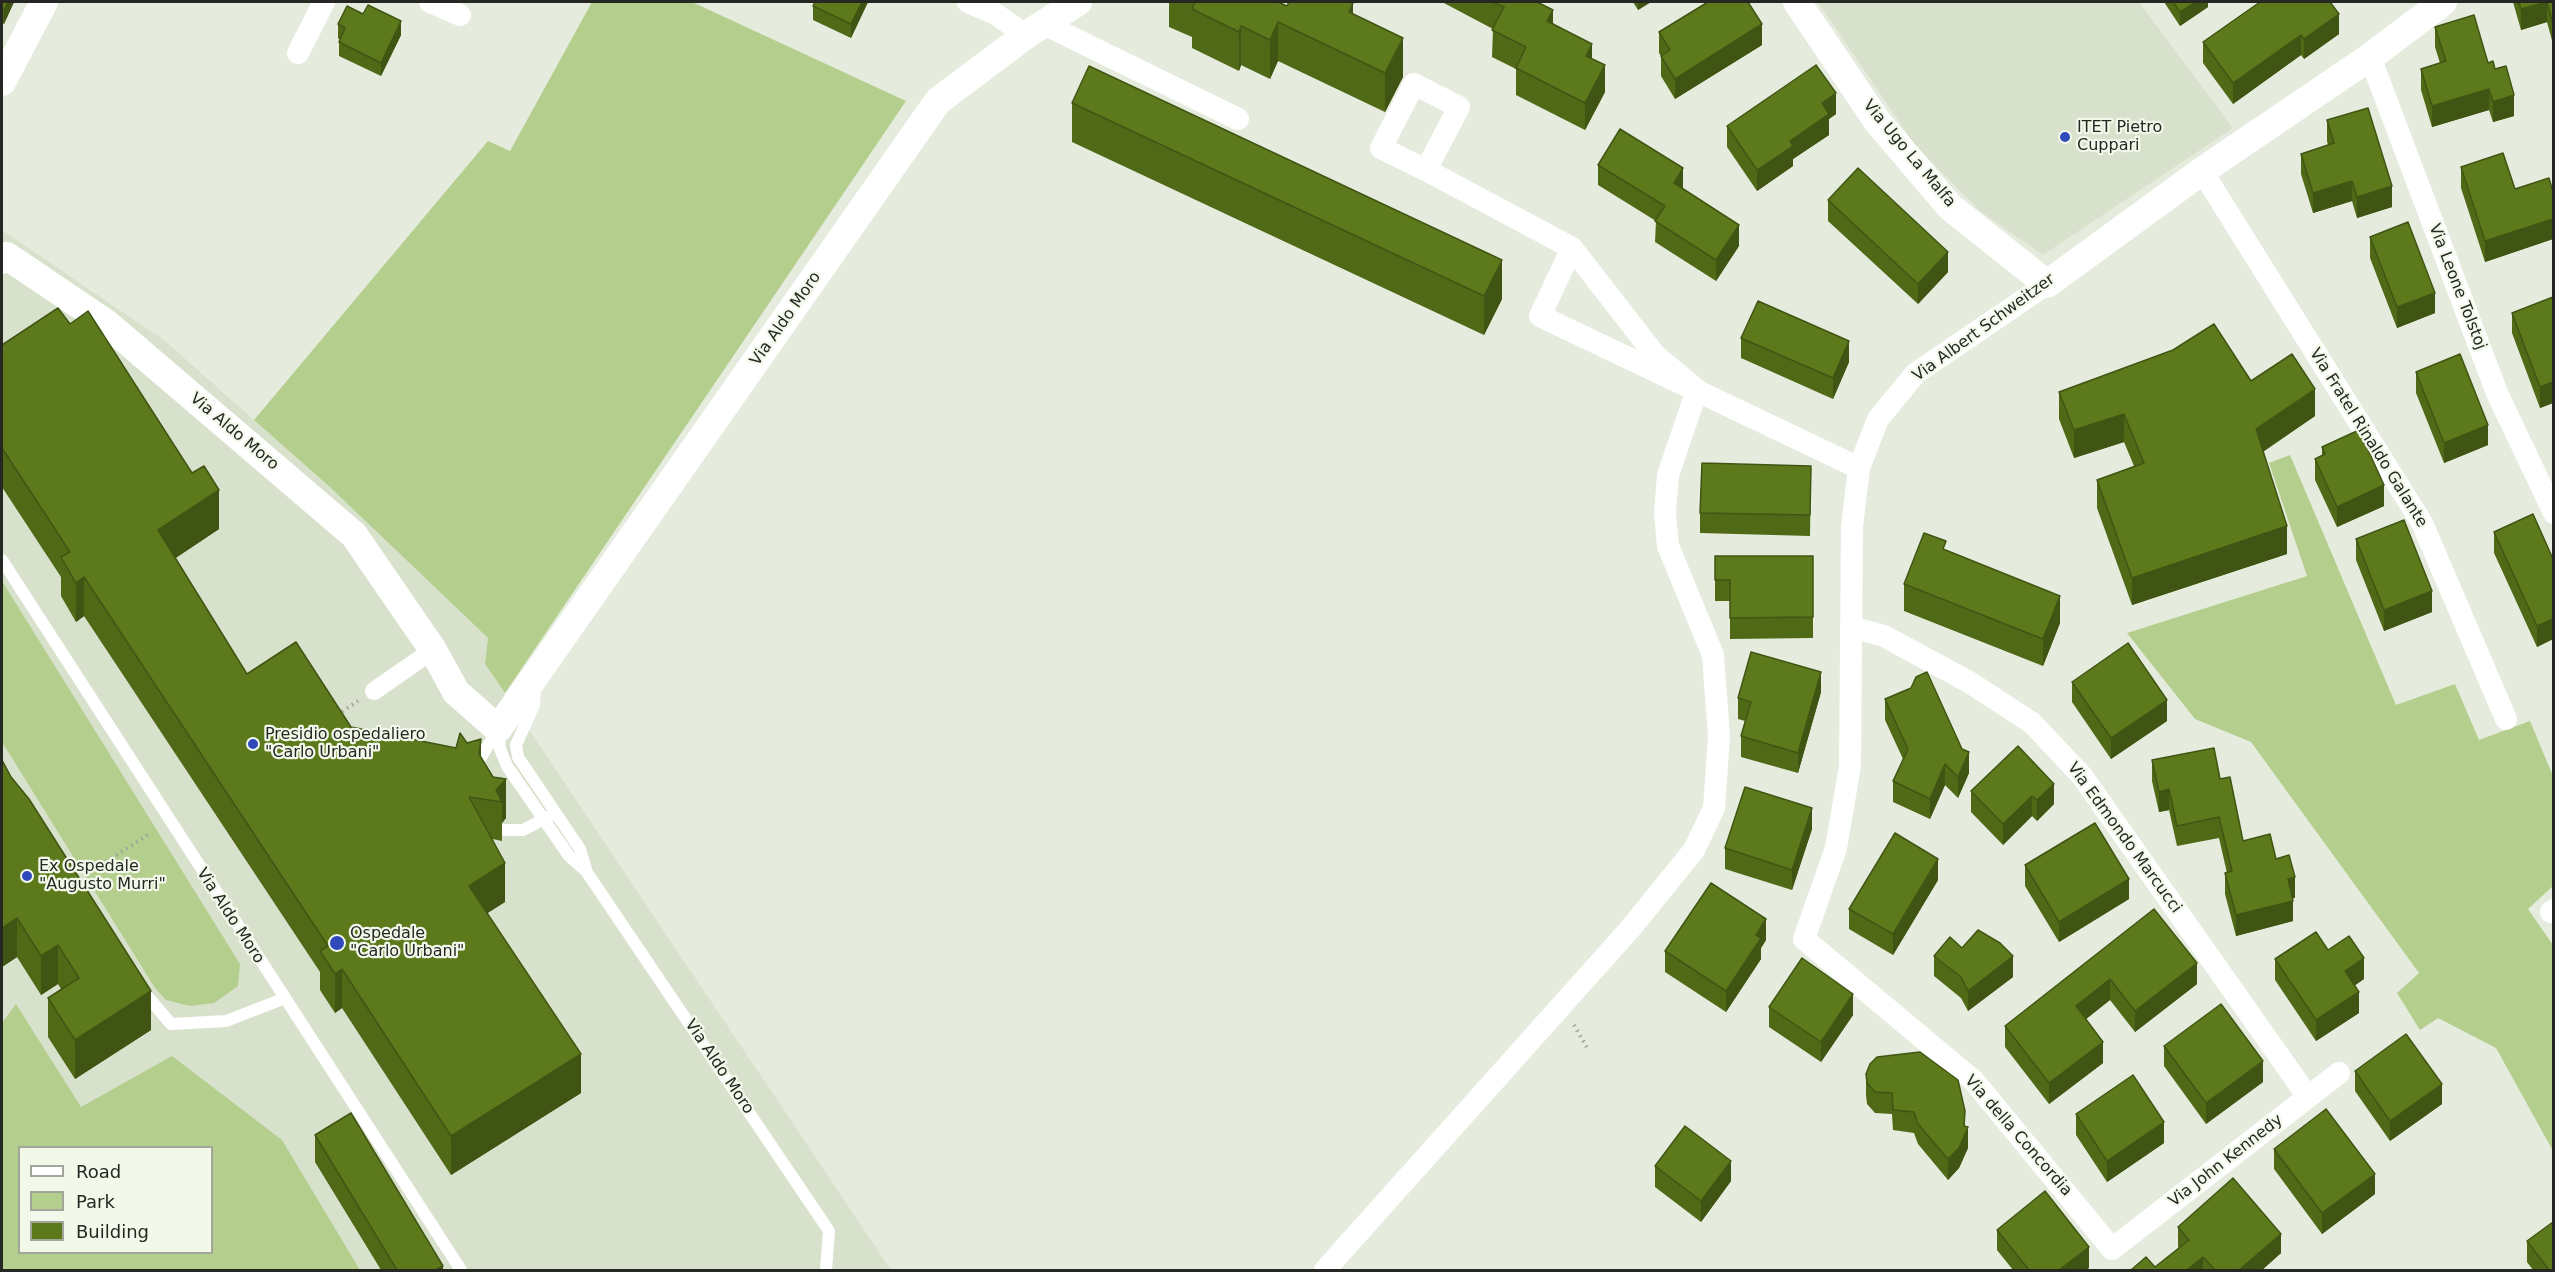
<!DOCTYPE html>
<style>
body{margin:0}
#map{position:relative;width:2555px;height:1272px;overflow:hidden;background:#e5ecdd;font-family:"DejaVu Sans",sans-serif}
canvas{display:block}
.frame{position:absolute;inset:0;border:3px solid #252722;pointer-events:none}
.legend{position:absolute;left:18px;top:1146px;width:195px;height:108px;box-sizing:border-box;background:#f3f9ea;border:2px solid #a1a59a;margin:0;padding:8px 10px;list-style:none;font-size:18px;color:#252722}
.legend li{display:flex;align-items:center;gap:12px;height:30px}
.legend b{width:30px;border:2px solid #a1a59a}
</style>
<div id="map">
<canvas width="2555" height="1272"></canvas>
<div class="frame"></div>
<ul class="legend">
<li><b style="height:8px;background:#fff"></b>Road</li>
<li><b style="height:16px;background:#b4ce8d"></b>Park</li>
<li><b style="height:16px;background:#5c7a1b"></b>Building</li>
</ul>
</div>
<script>
const ctx = document.querySelector('canvas').getContext('2d');
ctx.lineJoin = 'round';
function fill(path, color) {
  ctx.fillStyle = color;
  ctx.fill(path, 'evenodd');
}
function toPath(rows) {
  const path = new Path2D();
  for (const r of rows) {
    path.moveTo(r[0], r[1]);
    for (let i = 2; i < r.length; i += 2) path.lineTo(r[i], r[i + 1]);
  }
  return path;
}
function strokePath(path, color, width, dash) {
  ctx.strokeStyle = color;
  ctx.lineWidth = width;
  ctx.lineCap = dash ? 'butt' : 'round';
  ctx.setLineDash(dash || []);
  ctx.stroke(path);
}
function drawText(font, color, halo, rows, align = 'center') {
  ctx.font = font + ' "DejaVu Sans",sans-serif';
  ctx.lineWidth = 4.5;
  ctx.setLineDash([]);
  ctx.textBaseline = 'middle';
  ctx.strokeStyle = halo;
  ctx.fillStyle = color;
  for (const [text, x, y, turn = 0] of rows) {
    ctx.save();
    ctx.translate(x, y);
    ctx.rotate((+turn || 0) * Math.PI / 180);
    ctx.textAlign = isNaN(turn) ? turn : align;
    if (halo) ctx.strokeText(text, 0, 0);
    ctx.fillText(text, 0, 0);
    ctx.restore();
  }
}
fill(toPath([
 [1818,2,2139,2,2233,128,2043,255,1980,211,1915,145],
 [2,230,165,341,332,489,488,638,485,664,891,1270,2,1270],
 [20,1148,212,1148,212,1252,20,1252]
]), '#d8e1cc');
fill(toPath([
 [592,2,692,2,906,101,505,693,485,664,488,638,332,489,254,420,488,141,510,151],
 [2290,455,2396,705,2455,684,2479,740,2530,721,2553,776,2553,886,2528,909,2553,945,2553,1151,2496,1048,2438,1018,2420,1030,2397,993,2419,973,2251,742,2195,719,2127,633,2307,576,2269,463],
 [2,581,240,964,238,986,214,1003,190,1006,166,1000,155,988,2,742],
 [16,1004,81,1107,172,1056,282,1140,360,1270,2,1270,2,1023],
 [20,1148,212,1148,212,1252,20,1252]
]), '#b4ce8d');
strokePath(toPath([
 [337,715,358,701],
 [101,865,149,834],
 [1574,1025,1589,1051]
]), '#9ea398', 4, [1.5, 4.5]);
strokePath(toPath([
 [2,560,461,1270],
 [535,686,534,705,516,745,518,757,580,849,586,869],
 [498,729,500,749,507,766,569,856,586,871,829,1231,826,1270],
 [474,769,498,729],
 [504,830,523,830,550,816],
 [142,990,171,1024,226,1021,283,999]
]), '#fff', 12);
strokePath(toPath([
 [374,691,433,650]
]), '#fff', 18);
strokePath(toPath([
 [430,2,460,15],
 [968,2,994,13,1026,35],
 [1044,24,1238,119],
 [298,53,324,2],
 [2370,57,2497,393,2554,513],
 [1426,170,1381,148,1414,84,1459,107,1426,170,1572,248,1540,316,1859,468],
 [2202,171,2422,523,2506,719],
 [2047,284,1916,373,1878,419,1859,468,1852,527,1850,766,1836,848,1804,939,1974,1081,2112,1249,2339,1073],
 [1851,627,1884,636,1969,682,2032,723,2082,776,2308,1097],
 [2551,912,2554,910],
 [1325,1270,1630,929,1694,850,1714,808,1719,737,1713,655,1668,546,1665,513,1668,475,1697,390,1655,355,1572,248]
]), '#fff', 22);
strokePath(toPath([
 [1797,2,1877,121,1950,207,2047,284,2202,171,2370,57,2443,2],
 [2,82,44,2],
 [2,260,7,256,106,323,354,535,433,650,456,692,498,729,938,101,1026,35,1078,2]
]), '#fff', 28);
fill(toPath([
 [2,2,14,2,4,24,2,23],
 [868,2,851,38,813,20,813,6],
 [1169,2,1278,2,1287,6,1353,14,1403,77,1385,112,1278,61,1270,79,1241,65,1239,71,1192,48,1192,37,1169,27],
 [1442,2,1537,2,1553,23,1592,59,1605,92,1585,130,1516,95,1516,69,1492,57,1493,29],
 [1633,2,1651,2,1638,10],
 [2164,2,2208,2,2208,7,2180,26],
 [2260,2,2339,34,2304,59,2301,55,2233,104,2203,63,2203,42],
 [2513,2,2553,2,2553,44,2547,22,2521,30],
 [363,14,401,35,381,76,339,56,339,42,340,40,338,38,338,24],
 [2435,27,2495,69,2514,116,2493,122,2489,110,2432,127,2421,90,2421,69,2440,63,2435,47],
 [1659,32,1762,45,1675,99,1661,76,1661,56,1659,53],
 [1072,103,1502,299,1484,335,1072,142],
 [1836,114,1829,119,1829,135,1793,159,1793,166,1757,191,1727,147,1727,126],
 [2327,120,2392,207,2357,218,2352,201,2313,213,2301,174,2301,154,2328,145,2327,141],
 [1598,165,1683,188,1683,189,1739,246,1716,281,1655,242,1656,221,1598,185],
 [2461,167,2515,189,2553,192,2553,239,2485,262,2461,188],
 [1828,200,1948,272,1918,304,1828,221],
 [2370,237,2435,313,2397,328,2370,258],
 [2553,299,2553,403,2540,408,2512,333,2512,313],
 [1741,338,1849,362,1833,399,1741,358],
 [2,345,219,529,175,558,247,674,351,727,456,748,467,743,481,758,493,777,506,779,506,818,502,823,502,841,493,839,505,902,487,913,581,1093,451,1175,342,1008,335,1013,320,990,320,972,84,616,76,622,61,596,61,577,2,487],
 [2416,372,2488,445,2444,463,2416,393],
 [2251,381,2315,416,2263,452,2287,554,2132,605,2097,508,2097,480,2134,466,2124,442,2074,458,2059,419,2059,392],
 [2322,447,2384,506,2337,527,2315,480,2315,459,2322,456],
 [1811,466,1810,536,1700,533,1700,513],
 [2494,532,2553,559,2553,639,2537,647,2494,553],
 [2356,539,2432,612,2384,631,2356,560],
 [1946,550,2060,623,2043,666,1904,611,1904,584],
 [1715,556,1813,556,1813,638,1730,639,1730,601,1715,601],
 [2072,682,2167,721,2111,759,2072,702],
 [1821,692,1798,773,1741,757,1741,736,1745,721,1738,719,1738,698],
 [1885,699,1969,773,1958,798,1945,785,1930,819,1893,802,1893,781,1903,759,1885,720],
 [2018,746,2054,804,2037,821,2032,816,2003,845,1971,812,1971,791],
 [2,760,151,1030,75,1079,48,1037,48,998,61,989,58,984,41,995,17,957,2,967],
 [2152,760,2220,779,2243,841,2276,859,2295,898,2293,898,2293,921,2236,936,2225,894,2225,873,2227,873,2219,838,2177,846,2169,810,2159,812,2152,781],
 [1812,829,1792,890,1725,869,1725,848],
 [2025,865,2129,899,2059,942,2025,886],
 [1938,880,1893,955,1849,929,1849,909],
 [2154,909,2197,984,2135,1032,2110,1000,2086,1019,2103,1063,2049,1104,2005,1047,2005,1026],
 [1766,940,1761,948,1761,959,1726,1012,1665,972,1665,951],
 [1962,948,2013,977,1968,1011,1961,998,1934,976,1934,956],
 [2328,950,2364,979,2354,986,2359,1013,2316,1041,2275,980,2275,959],
 [1769,1007,1853,1015,1821,1062,1769,1027],
 [2164,1046,2263,1082,2206,1124,2164,1066],
 [2355,1071,2442,1104,2390,1141,2355,1091],
 [1866,1074,1965,1126,1968,1148,1959,1168,1948,1180,1918,1144,1914,1133,1893,1130,1892,1114,1875,1113,1867,1104,1866,1095],
 [2076,1114,2164,1143,2107,1182,2076,1135],
 [315,1135,443,1270,381,1270,315,1162],
 [2274,1149,2375,1194,2322,1234,2274,1169],
 [1655,1166,1731,1181,1701,1222,1655,1187],
 [2178,1227,2281,1253,2262,1270,2131,1270,2155,1267,2179,1248,2178,1247],
 [1997,1230,2089,1268,2085,1270,2013,1270,1997,1250],
 [2527,1241,2553,1270,2533,1270,2527,1262]
]), '#4f6917');
fill(toPath([
 [8,2,14,2,4,24,4,10],
 [862,2,868,2,851,38,851,24],
 [1638,2,1651,2,1638,10],
 [2196,2,2208,2,2208,7,2180,26,2180,12],
 [2547,2,2547,22,2521,30,2521,9],
 [1353,3,1353,42,1349,12],
 [1553,10,1553,37,1547,21],
 [2339,14,2339,34,2304,59,2304,39],
 [401,21,401,35,381,76,381,63],
 [1278,22,1278,61,1270,79,1270,40],
 [1762,24,1762,45,1675,99,1675,79],
 [1241,26,1241,65,1239,71,1239,32],
 [2301,35,2301,55,2233,104,2233,83],
 [1403,38,1403,77,1385,112,1385,73],
 [1592,44,1592,71,1586,56],
 [1605,65,1605,92,1585,130,1585,103],
 [2489,89,2489,110,2432,127,2432,106],
 [1836,93,1836,114,1829,119,1829,135,1793,159,1793,166,1757,191,1757,170,1822,103],
 [2514,95,2514,116,2493,122,2493,102],
 [1683,168,1683,188,1674,204,1674,183],
 [2352,181,2352,201,2313,213,2313,193],
 [2392,186,2392,207,2357,218,2357,197],
 [2553,219,2553,239,2485,262,2485,241],
 [1739,225,1739,246,1716,281,1716,260],
 [1948,252,1948,272,1918,304,1918,284],
 [1502,260,1502,299,1484,335,1484,296],
 [2435,293,2435,313,2397,328,2397,307],
 [1849,341,1849,362,1833,399,1833,378],
 [2553,382,2553,403,2540,408,2540,387],
 [2315,389,2315,416,2256,456,2256,429],
 [2124,414,2124,442,2074,458,2074,430],
 [2488,425,2488,445,2444,463,2444,443],
 [2384,485,2384,506,2337,527,2337,507],
 [219,490,219,529,158,570,158,530],
 [2287,526,2287,554,2132,605,2132,578],
 [84,577,84,616,76,622,76,583],
 [2432,591,2432,612,2384,631,2384,610],
 [2060,596,2060,623,2043,666,2043,639],
 [2553,619,2553,639,2537,647,2537,626],
 [1821,672,1821,692,1798,773,1798,753],
 [2167,700,2167,721,2111,759,2111,738],
 [481,739,481,778,479,754],
 [1969,752,1969,773,1958,798,1958,777],
 [1945,764,1945,785,1930,819,1930,799],
 [506,779,506,818,502,823,502,802,496,790],
 [2054,784,2054,804,2037,821,2037,800],
 [2169,789,2169,810,2159,812,2159,792],
 [2032,796,2032,816,2003,845,2003,824],
 [1812,808,1812,829,1792,890,1792,870],
 [1938,859,1938,880,1893,955,1893,934],
 [505,863,505,902,469,925,469,886],
 [2295,877,2295,898,2288,899,2288,879],
 [2129,879,2129,899,2059,942,2059,922],
 [2293,901,2293,921,2236,936,2236,915],
 [17,918,17,957,2,967,2,928],
 [1766,919,1766,940,1761,948,1761,959,1726,1012,1726,991,1756,935],
 [58,945,58,984,41,995,41,956],
 [2013,956,2013,977,1968,1011,1968,991],
 [2364,958,2364,979,2345,992,2345,971],
 [2197,963,2197,984,2135,1032,2135,1011],
 [342,969,342,1008,335,1013,335,974],
 [2110,979,2110,1000,2076,1027,2076,1006],
 [151,991,151,1030,75,1079,75,1040],
 [2359,992,2359,1013,2316,1041,2316,1020],
 [1853,994,1853,1015,1821,1062,1821,1042],
 [2103,1042,2103,1063,2049,1104,2049,1083],
 [581,1054,581,1093,451,1175,451,1136],
 [2263,1061,2263,1082,2206,1124,2206,1103],
 [2442,1084,2442,1104,2390,1141,2390,1121],
 [1965,1111,1965,1134,1968,1127,1968,1148,1959,1168,1948,1180,1948,1159],
 [2164,1122,2164,1143,2107,1182,2107,1161],
 [1731,1161,1731,1181,1701,1222,1701,1201],
 [2375,1174,2375,1194,2322,1234,2322,1213],
 [2281,1234,2281,1253,2262,1270,2239,1270],
 [2089,1247,2089,1268,2085,1270,2059,1270],
 [2203,1257,2203,1270,2187,1270],
 [443,1266,443,1270,435,1270]
]), '#405513');
const building = toPath([
 [2,2,8,2,4,10,2,9,2,2],
 [815,2,862,2,851,24,813,6,815,2],
 [1195,2,1278,2,1287,6,1289,2,1349,2,1353,3,1349,12,1403,38,1385,73,1278,22,1270,40,1241,26,1239,32,1192,9,1195,2],
 [1493,2,1537,2,1553,10,1547,21,1592,44,1586,56,1605,65,1585,103,1516,68,1526,47,1492,30,1504,7,1493,2],
 [1708,2,1748,2,1762,24,1675,79,1661,56,1670,50,1659,32,1708,2],
 [2173,2,2196,2,2180,12,2173,2],
 [2260,2,2330,2,2339,14,2304,39,2301,35,2233,83,2203,42,2260,2],
 [2519,2,2553,2,2553,24,2547,2,2521,9,2519,2],
 [368,5,401,21,381,63,339,42,345,28,338,24,347,6,363,14,368,5],
 [2474,15,2488,63,2493,61,2495,69,2506,66,2514,95,2493,102,2489,89,2432,106,2421,69,2446,61,2435,27,2474,15],
 [1816,65,1836,93,1822,103,1829,114,1790,141,1793,146,1757,170,1727,126,1816,65],
 [1089,66,1502,260,1484,296,1072,103,1089,66],
 [2368,108,2392,186,2357,197,2352,181,2313,193,2301,154,2334,143,2327,120,2368,108],
 [1620,129,1683,168,1674,183,1739,225,1716,260,1655,221,1665,206,1598,165,1620,129],
 [2503,153,2515,189,2549,178,2553,192,2553,219,2485,241,2461,167,2503,153],
 [1858,168,1948,252,1918,284,1828,200,1858,168],
 [2408,222,2435,293,2397,307,2370,237,2408,222],
 [2553,297,2553,382,2540,387,2512,313,2553,297],
 [1758,301,1849,341,1833,378,1741,338,1758,301],
 [58,308,70,324,88,311,192,473,204,466,219,490,158,530,247,674,296,642,351,727,456,748,460,733,467,743,481,739,479,754,493,777,506,779,496,790,502,802,469,797,505,863,469,886,581,1054,451,1136,342,969,335,974,320,951,328,946,84,577,76,583,61,557,70,552,2,448,2,345,58,308],
 [2214,324,2251,381,2292,354,2315,389,2256,429,2287,526,2132,578,2097,480,2144,463,2124,414,2074,430,2059,392,2173,350,2214,324],
 [2460,354,2488,425,2444,443,2416,372,2460,354],
 [2359,430,2384,485,2337,507,2315,459,2325,454,2322,447,2359,430],
 [1702,463,1811,466,1810,515,1700,513,1702,463],
 [2533,514,2553,559,2553,619,2537,626,2494,532,2533,514],
 [2404,520,2432,591,2384,610,2356,539,2404,520],
 [1924,533,1946,541,1943,549,2060,596,2043,639,1904,584,1924,533],
 [1715,556,1813,556,1813,617,1730,618,1730,580,1715,580,1715,556],
 [2128,643,2167,700,2111,738,2072,682,2128,643],
 [1751,652,1821,672,1798,753,1741,736,1751,702,1738,698,1751,652],
 [1927,672,1962,749,1969,752,1958,777,1945,764,1930,799,1893,781,1908,749,1885,699,1911,688,1916,677,1927,672],
 [2018,746,2054,784,2037,800,2032,796,2003,824,1971,791,2018,746],
 [2214,748,2220,779,2230,777,2243,841,2270,834,2276,859,2289,855,2295,877,2288,879,2293,901,2236,915,2225,873,2232,871,2219,817,2177,826,2169,789,2159,792,2152,760,2214,748],
 [2,760,11,777,29,799,151,991,75,1040,48,998,79,978,58,945,41,956,17,918,2,928,2,760],
 [1745,787,1812,808,1792,870,1725,848,1745,787],
 [2095,823,2129,879,2059,922,2025,865,2095,823],
 [1895,833,1938,859,1893,934,1849,909,1895,833],
 [1711,883,1766,919,1756,935,1761,938,1726,991,1665,951,1711,883],
 [2154,909,2197,963,2135,1011,2110,979,2076,1006,2103,1042,2049,1083,2005,1026,2154,909],
 [1978,930,2000,943,2013,956,1968,991,1961,977,1934,956,1950,937,1962,948,1978,930],
 [2316,932,2328,950,2349,936,2364,958,2345,971,2359,992,2316,1020,2275,959,2316,932],
 [1802,958,1853,994,1821,1042,1769,1007,1802,958],
 [2221,1004,2263,1061,2206,1103,2164,1046,2221,1004],
 [2406,1034,2442,1084,2390,1121,2355,1071,2406,1034],
 [1920,1052,1958,1080,1965,1111,1964,1126,1968,1127,1959,1148,1948,1159,1918,1124,1914,1112,1893,1110,1892,1093,1875,1092,1867,1083,1866,1074,1870,1064,1877,1057,1920,1052],
 [2133,1075,2164,1122,2107,1161,2076,1114,2133,1075],
 [2326,1109,2375,1174,2322,1213,2274,1149,2326,1109],
 [351,1113,443,1266,435,1270,397,1270,315,1135,351,1113],
 [1685,1126,1731,1161,1701,1201,1655,1166,1685,1126],
 [2233,1178,2281,1234,2239,1270,2215,1270,2203,1257,2187,1270,2131,1270,2146,1257,2155,1267,2189,1240,2178,1227,2233,1178],
 [2045,1191,2089,1247,2059,1270,2029,1270,1997,1230,2045,1191],
 [2553,1222,2553,1270,2549,1270,2527,1241,2553,1222]
]);
fill(building, '#5c7a1b');
strokePath(building, '#405513', 1.5);
for (const [x, y, r, color] of [
 [2065,137,6,"#304abb"],
 [253,744,6,"#304abb"],
 [27,876,6,"#304abb"],
 [337,943,8,"#304abb"]
]) {
  const dot = new Path2D();
  dot.arc(x, y, r, 0, 2 * Math.PI);
  ctx.fillStyle = color;
  ctx.fill(dot);
  strokePath(dot, '#f3f9ea', 2);
}
drawText('16px', '#252722', '#f3f9ea', [
 ["ITET Pietro",2077,128],
 ["Cuppari",2077,146],
 ["Presidio ospedaliero",265,735],
 ["\"Carlo Urbani\"",265,753],
 ["Ex Ospedale",39,867],
 ["\"Augusto Murri\"",39,885],
 ["Ospedale",350,934],
 ["\"Carlo Urbani\"",350,952]
], 'left');
drawText('16px', '#252722', '#f3f9ea', [
 ["Via Ugo La Malfa",1909,154,50],
 ["Via Leone Tolstoj",2457,287,69],
 ["Via Aldo Moro",786,319,-55],
 ["Via Albert Schweitzer",1984,328,-36],
 ["Via Aldo Moro",234,432,40],
 ["Via Fratel Rinaldo Galante",2368,438,58],
 ["Via Edmondo Marcucci",2124,838,54],
 ["Via Aldo Moro",230,916,57],
 ["Via Aldo Moro",719,1067,56],
 ["Via della Concordia",2018,1136,49],
 ["Via John Kennedy",2226,1161,-38]
]);
</script>
